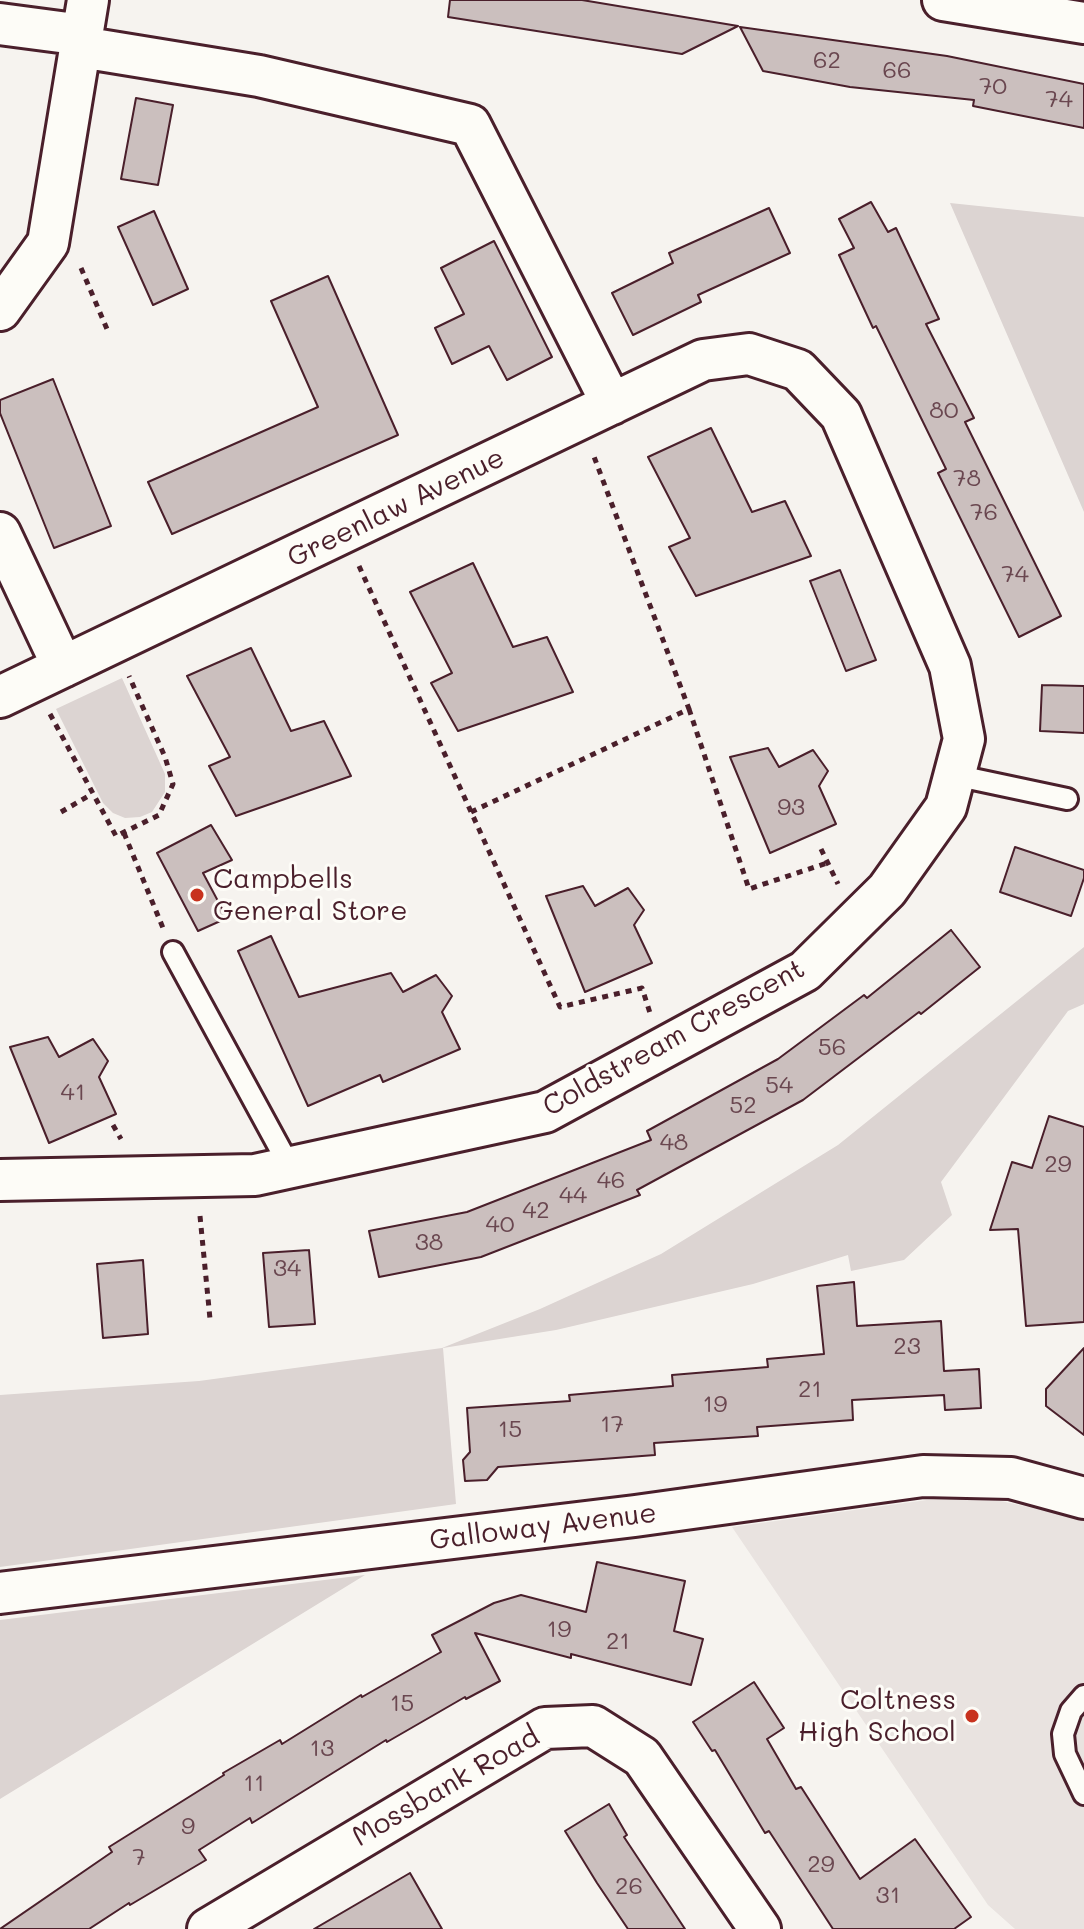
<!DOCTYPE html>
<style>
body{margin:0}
canvas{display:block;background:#f6f3ef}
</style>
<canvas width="1084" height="1929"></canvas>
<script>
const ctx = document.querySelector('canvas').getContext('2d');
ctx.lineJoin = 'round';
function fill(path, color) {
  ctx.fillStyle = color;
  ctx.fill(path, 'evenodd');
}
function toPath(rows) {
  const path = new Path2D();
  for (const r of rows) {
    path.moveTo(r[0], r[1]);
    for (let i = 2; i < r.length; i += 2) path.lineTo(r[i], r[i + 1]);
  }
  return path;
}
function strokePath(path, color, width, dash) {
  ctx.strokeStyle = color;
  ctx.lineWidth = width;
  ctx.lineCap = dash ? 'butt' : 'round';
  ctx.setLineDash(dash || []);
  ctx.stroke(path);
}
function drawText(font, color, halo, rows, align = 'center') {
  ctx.font = font + ' Mali,sans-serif';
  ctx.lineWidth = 6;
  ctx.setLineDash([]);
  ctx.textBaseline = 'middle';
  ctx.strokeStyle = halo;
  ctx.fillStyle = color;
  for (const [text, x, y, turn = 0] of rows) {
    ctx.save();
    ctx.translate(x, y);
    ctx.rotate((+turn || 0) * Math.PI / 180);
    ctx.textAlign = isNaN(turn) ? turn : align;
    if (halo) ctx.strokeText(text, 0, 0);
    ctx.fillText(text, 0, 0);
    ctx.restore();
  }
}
fill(toPath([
 [934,1499,996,1500,1084,1519,1084,1929,1015,1929,988,1905,732,1527]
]), '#e9e3e0');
fill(toPath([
 [950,203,1084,217,1084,512],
 [122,678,165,774,165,792,152,812,140,817,125,818,113,813,103,803,56,709],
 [1084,947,1084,1004,1068,1011,941,1182,952,1215,904,1260,851,1271,848,1255,753,1284,556,1330,443,1348,456,1504,0,1567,0,1395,199,1381,442,1348,540,1309,661,1254,838,1145],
 [365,1575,0,1799,0,1620]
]), '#dcd4d2');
const building = toPath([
 [450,0,582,0,738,26,682,54,448,17,450,0],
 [740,27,947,56,1084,84,1084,128,973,106,974,100,850,87,763,71,740,27],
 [136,98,173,105,158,185,121,179,136,98],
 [871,202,888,232,896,228,939,319,926,324,974,418,965,422,1061,616,1019,637,938,473,946,469,876,326,873,328,839,255,854,248,839,219,871,202],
 [769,208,790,253,698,295,701,302,633,335,612,293,673,263,669,253,769,208],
 [154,211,188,289,153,305,118,227,154,211],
 [494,241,552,357,507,380,489,346,452,364,435,328,464,314,441,268,494,241],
 [328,276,398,435,172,534,148,482,318,407,271,301,328,276],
 [53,379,111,526,54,548,0,413,0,400,53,379],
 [711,428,752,512,785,501,811,556,696,596,669,547,690,538,648,457,711,428],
 [473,563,513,647,547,637,573,692,458,731,431,683,452,673,410,592,473,563],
 [840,570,876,660,846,671,810,581,840,570],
 [251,648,291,731,324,721,351,776,236,816,209,766,230,757,187,676,251,648],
 [1042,685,1084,686,1084,733,1040,731,1042,685],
 [768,748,779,767,813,750,828,771,819,786,836,824,770,853,730,757,768,748],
 [211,825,232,860,203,873,227,918,198,931,157,853,211,825],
 [1015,847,1084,870,1084,878,1071,916,1000,892,1015,847],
 [583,886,595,906,628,888,644,910,634,925,652,963,585,992,546,896,583,886],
 [951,930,980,967,921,1014,919,1012,803,1100,637,1190,640,1195,481,1257,379,1277,369,1231,467,1212,651,1140,647,1131,778,1059,864,995,867,998,951,930],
 [271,936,299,997,391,973,403,992,436,975,452,996,442,1012,460,1049,383,1082,380,1075,308,1106,238,951,271,936],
 [48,1037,59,1057,93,1039,108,1061,99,1077,116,1114,49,1143,10,1047,48,1037],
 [1049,1116,1084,1127,1084,1322,1026,1326,1018,1229,990,1230,1012,1162,1032,1168,1049,1116],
 [309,1250,315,1324,269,1327,263,1253,309,1250],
 [143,1260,148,1334,103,1338,97,1264,143,1260],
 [854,1282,857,1326,941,1321,944,1371,979,1369,981,1408,945,1410,944,1395,852,1400,853,1420,757,1427,758,1436,654,1443,655,1455,498,1467,487,1480,465,1481,463,1460,470,1452,467,1408,570,1401,569,1395,673,1386,672,1375,768,1367,767,1359,824,1354,817,1286,854,1282],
 [1084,1348,1084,1435,1046,1406,1046,1389,1084,1348],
 [597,1562,685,1581,674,1631,703,1639,691,1685,571,1654,571,1658,475,1633,500,1681,466,1699,465,1697,387,1742,386,1740,252,1823,250,1818,199,1850,206,1860,130,1905,129,1903,89,1929,0,1929,112,1852,109,1847,224,1775,223,1773,280,1740,282,1744,361,1695,362,1697,441,1652,432,1635,494,1603,521,1595,586,1612,597,1562],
 [754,1682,784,1728,767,1739,796,1789,801,1787,860,1879,915,1839,971,1917,954,1929,833,1929,769,1831,765,1833,715,1750,712,1751,693,1722,754,1682],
 [609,1804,627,1835,624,1837,685,1929,628,1929,597,1883,565,1831,609,1804],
 [410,1873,442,1929,314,1929,410,1873]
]);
fill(building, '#cbbfbe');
strokePath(building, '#4a1f2b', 2);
const service = toPath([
 [954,775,1067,799],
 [173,952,290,1167],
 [1084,1696,1071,1711,1063,1734,1065,1754,1084,1794]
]);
const minor = toPath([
 [943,0,1084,23],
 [0,24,83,35],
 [81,47,259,76,470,125,612,404],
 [0,310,48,243,88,0],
 [0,533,63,667],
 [0,697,703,360,749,354,798,370,841,415,950,666,964,739,946,807,887,890,805,971,545,1112,255,1175,0,1180],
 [0,1593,635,1516,923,1476,1011,1478,1084,1498],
 [208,1929,545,1728,593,1726,642,1757,760,1929]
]);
strokePath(service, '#4a1f2b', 26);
strokePath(minor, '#4a1f2b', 46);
strokePath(toPath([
 [81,268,107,329],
 [359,566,560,1007,642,988,650,1013],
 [689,709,749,889,827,863],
 [50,714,116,836,159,815,173,784,165,757,129,676],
 [61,812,92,794],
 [471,812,689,709,593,454],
 [124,833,163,928],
 [821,849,838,884],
 [113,1125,121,1139],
 [200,1216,210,1319]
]), '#4a1f2b', 5, [6, 6]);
strokePath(service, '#fdfcf7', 20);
strokePath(minor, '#fdfcf7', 40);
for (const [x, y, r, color] of [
 [197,895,8,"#c8321e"],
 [972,1716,8,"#c8321e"]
]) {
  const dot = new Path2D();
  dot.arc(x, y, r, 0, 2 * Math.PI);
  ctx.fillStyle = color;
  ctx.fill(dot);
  strokePath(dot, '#fdfcf7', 3);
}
drawText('24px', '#6a4750', null, [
 ["62",827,61],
 ["66",897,71],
 ["70",993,87],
 ["74",1059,100],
 ["80",944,411],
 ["78",967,479],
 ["76",984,513],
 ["74",1015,575],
 ["93",791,808],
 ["56",832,1048],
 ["54",779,1086],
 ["41",73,1093],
 ["52",743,1106],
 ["48",674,1143],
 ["29",1058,1165],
 ["46",611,1181],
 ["44",573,1196],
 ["42",536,1211],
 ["40",500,1225],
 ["38",429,1243],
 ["34",287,1269],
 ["23",907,1347],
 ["21",810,1390],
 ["19",715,1405],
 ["17",612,1425],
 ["15",510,1430],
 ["19",559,1630],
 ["21",618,1642],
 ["15",402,1704],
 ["13",322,1749],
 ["11",254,1784],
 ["9",188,1827],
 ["7",139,1858],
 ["29",821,1865],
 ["26",629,1887],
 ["31",888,1896]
]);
drawText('28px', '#4a1f2b', '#fdfcf7', [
 ["Greenlaw Avenue",396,508,-26],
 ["Coldstream Crescent",674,1038,-29],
 ["Galloway Avenue",543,1527,-7],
 ["Mossbank Road",446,1787,-30]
]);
drawText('28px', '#4a1f2b', '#fdfcf7', [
 ["Campbells",213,879],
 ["General Store",213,911],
 ["Coltness",956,1700,"right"],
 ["High School",956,1732,"right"]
], 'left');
</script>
